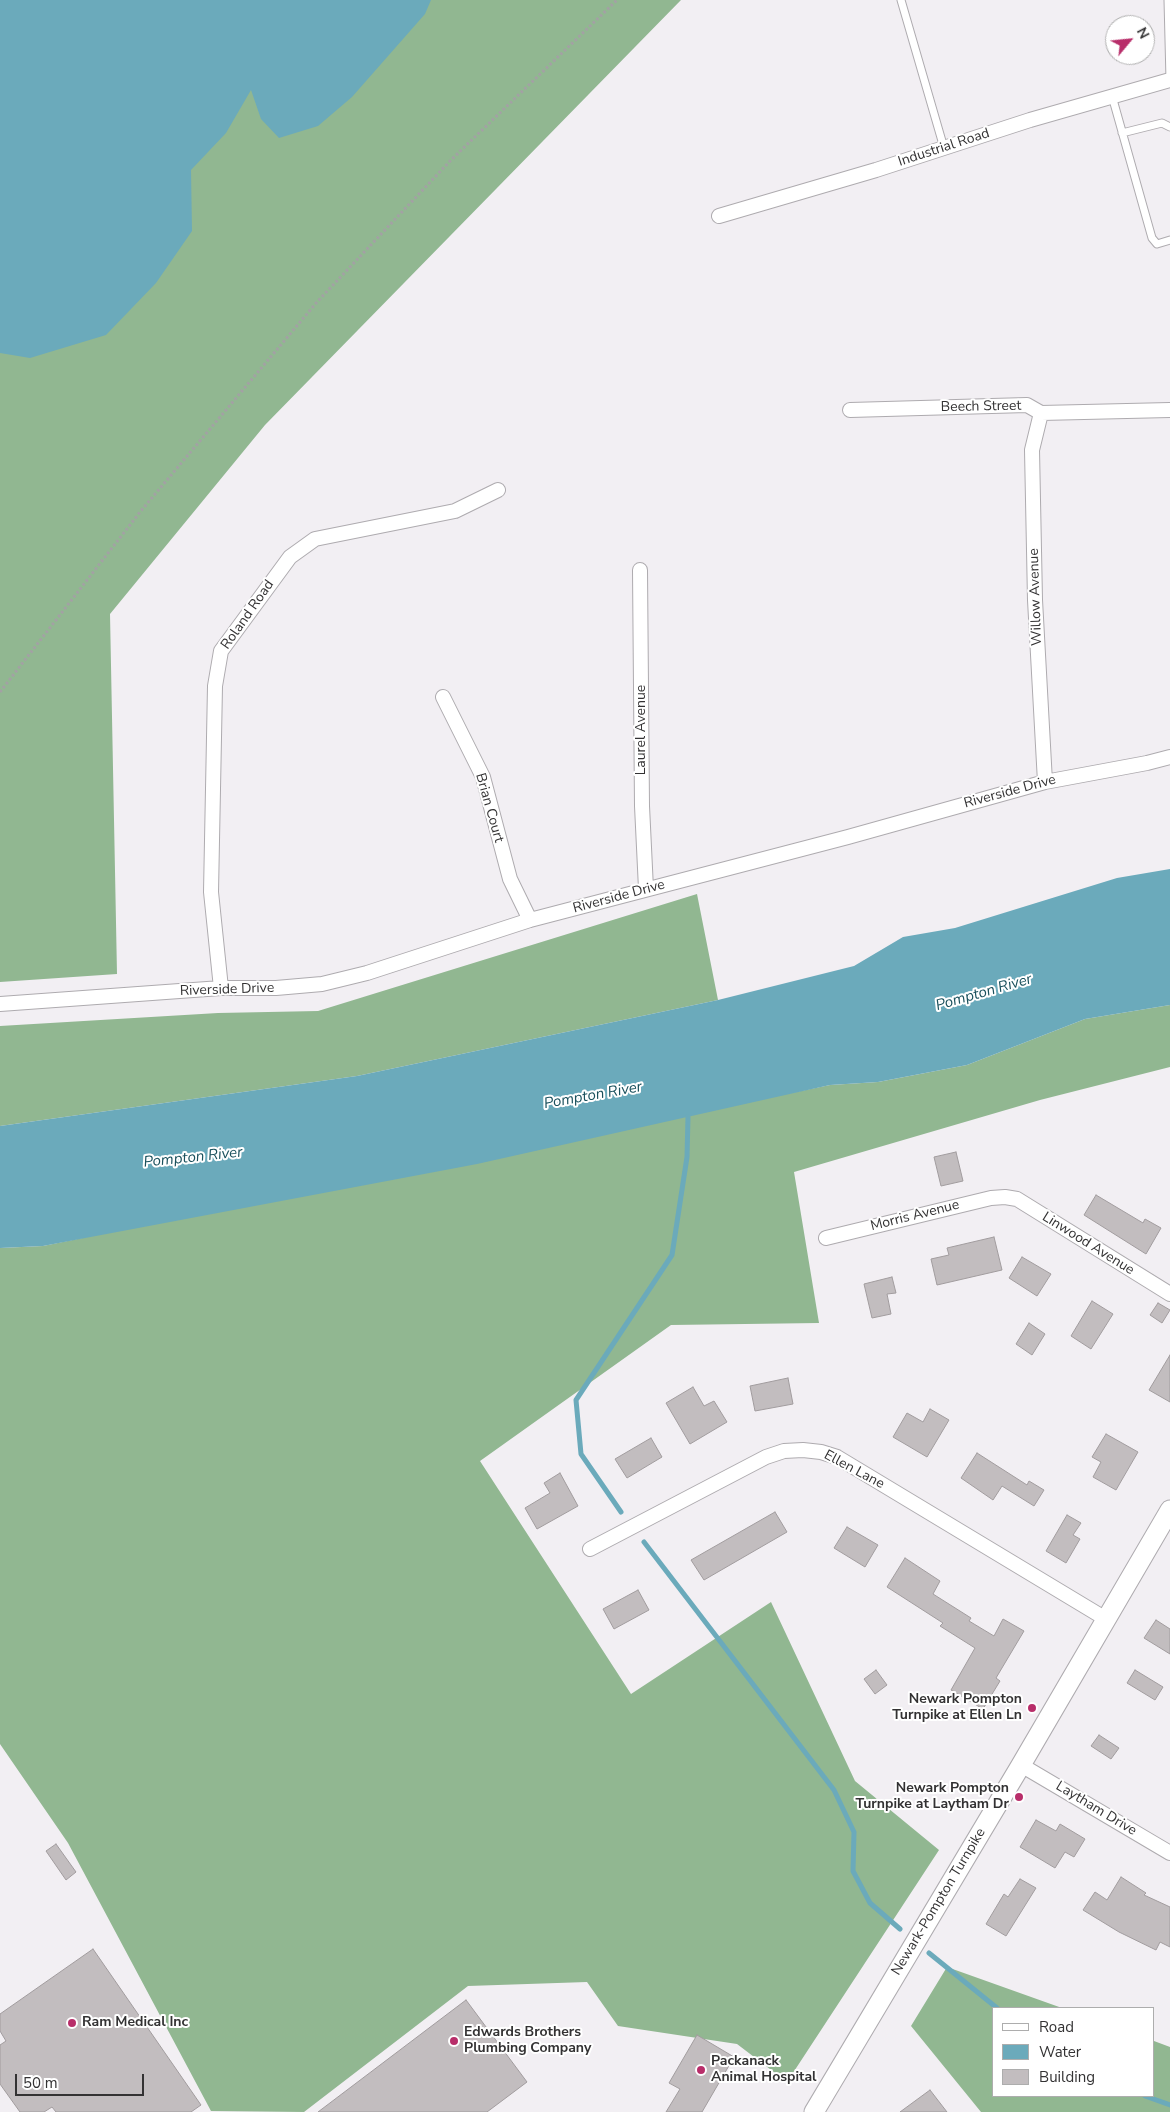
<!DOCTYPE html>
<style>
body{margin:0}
#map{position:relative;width:1170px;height:2112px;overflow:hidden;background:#f2eff3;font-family:"Nunito Sans",sans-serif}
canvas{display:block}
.legend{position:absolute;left:992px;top:2007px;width:162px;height:90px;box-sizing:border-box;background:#fff;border:1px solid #adadad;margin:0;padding:6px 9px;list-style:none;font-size:15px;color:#333233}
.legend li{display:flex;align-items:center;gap:10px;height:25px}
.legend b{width:25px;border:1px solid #adadad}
.north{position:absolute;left:1105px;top:15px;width:50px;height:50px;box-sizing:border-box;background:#fff;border:1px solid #adadad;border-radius:50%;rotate:62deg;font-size:14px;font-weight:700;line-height:20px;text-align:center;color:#333233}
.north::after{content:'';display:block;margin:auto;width:18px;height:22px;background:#b82e6a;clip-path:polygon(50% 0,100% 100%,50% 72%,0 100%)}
.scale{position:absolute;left:15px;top:2074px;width:129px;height:22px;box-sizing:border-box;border:2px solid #333233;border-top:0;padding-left:6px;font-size:15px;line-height:18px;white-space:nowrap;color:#333233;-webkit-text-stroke:4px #fff;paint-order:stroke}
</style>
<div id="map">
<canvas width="1170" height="2112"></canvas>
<ul class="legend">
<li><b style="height:6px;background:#fff"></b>Road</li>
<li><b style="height:14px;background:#6baabb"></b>Water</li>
<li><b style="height:14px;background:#c2bdbf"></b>Building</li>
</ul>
<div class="north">N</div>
<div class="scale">50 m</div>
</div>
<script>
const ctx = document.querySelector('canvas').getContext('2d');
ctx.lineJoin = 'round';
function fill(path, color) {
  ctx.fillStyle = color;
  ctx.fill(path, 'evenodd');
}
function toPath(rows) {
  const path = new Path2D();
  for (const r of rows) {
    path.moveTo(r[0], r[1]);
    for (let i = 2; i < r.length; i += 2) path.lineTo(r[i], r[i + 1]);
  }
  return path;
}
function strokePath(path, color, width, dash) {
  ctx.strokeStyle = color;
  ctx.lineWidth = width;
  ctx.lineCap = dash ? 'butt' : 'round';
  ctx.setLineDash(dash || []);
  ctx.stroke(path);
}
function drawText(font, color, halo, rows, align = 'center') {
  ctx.font = font + ' "Nunito Sans",sans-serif';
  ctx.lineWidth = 4;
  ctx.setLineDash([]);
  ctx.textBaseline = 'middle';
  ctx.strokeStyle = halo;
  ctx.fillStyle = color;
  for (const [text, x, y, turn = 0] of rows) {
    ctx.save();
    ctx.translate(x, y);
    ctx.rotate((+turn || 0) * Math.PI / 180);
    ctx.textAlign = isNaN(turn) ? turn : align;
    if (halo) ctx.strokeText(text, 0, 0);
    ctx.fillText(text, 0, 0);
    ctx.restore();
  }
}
fill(toPath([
 [0,0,681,0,265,425,110,614,117,974,0,982],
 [697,894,718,1000,357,1076,0,1126,0,1026,218,1013,318,1011],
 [1170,1005,1170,1067,1040,1100,794,1172,819,1323,671,1325,480,1461,631,1694,771,1602,855,1781,939,1850,787,2082,737,2044,618,2026,587,1982,468,1986,304,2112,211,2111,68,1843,0,1744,0,1248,43,1246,830,1085,878,1082,967,1065,1085,1019],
 [947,1967,1062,2008,994,2008,994,2096,1154,2096,1154,2041,1170,2047,1170,2112,981,2112,911,2026]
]), '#91b791');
fill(toPath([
 [0,0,431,0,425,14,352,97,318,126,279,138,261,119,251,90,226,133,191,170,192,231,156,283,106,335,30,358,0,353],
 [1170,869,1170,1005,1085,1019,967,1065,878,1082,830,1085,477,1164,43,1246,0,1248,0,1126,357,1076,718,1000,854,966,903,937,955,928,1117,878]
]), '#6baabb');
strokePath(toPath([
 [621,1512,581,1454,576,1400,672,1255,687,1157,688,1117],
 [644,1542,834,1790,854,1832,853,1871,870,1903,900,1929],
 [929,1953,997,2008],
 [1145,2096,1170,2105]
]), '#6baabb', 5);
const building = toPath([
 [956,1152,963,1181,941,1186,934,1157,956,1152],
 [1096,1195,1143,1223,1145,1219,1161,1228,1146,1254,1084,1215,1096,1195],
 [994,1237,1002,1270,937,1285,931,1259,949,1255,947,1248,994,1237],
 [1022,1257,1051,1274,1037,1296,1009,1278,1022,1257],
 [892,1277,896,1293,887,1294,891,1314,872,1318,864,1284,892,1277],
 [1092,1301,1113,1314,1091,1349,1071,1336,1092,1301],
 [1158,1303,1170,1310,1162,1323,1150,1315,1158,1303],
 [1029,1323,1045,1334,1032,1355,1016,1344,1029,1323],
 [1170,1355,1170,1402,1149,1390,1170,1355],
 [788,1378,793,1404,755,1411,750,1386,788,1378],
 [693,1387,704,1406,714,1401,727,1422,690,1444,666,1403,693,1387],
 [930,1409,949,1420,927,1457,893,1437,907,1413,923,1422,930,1409],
 [1106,1434,1138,1452,1116,1490,1093,1477,1101,1462,1092,1457,1106,1434],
 [651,1438,662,1457,627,1478,615,1459,651,1438],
 [977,1453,1027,1485,1029,1481,1044,1490,1034,1506,1002,1486,993,1500,961,1478,977,1453],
 [560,1473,578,1506,537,1529,525,1508,550,1493,544,1483,560,1473],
 [775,1512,787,1532,704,1580,691,1560,775,1512],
 [1067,1515,1081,1523,1073,1535,1080,1539,1066,1563,1046,1551,1067,1515],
 [847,1527,878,1545,865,1567,834,1548,847,1527],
 [905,1558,940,1581,933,1594,971,1618,969,1621,994,1636,1003,1619,1024,1631,996,1678,1000,1681,983,1709,951,1690,975,1648,940,1626,943,1623,887,1587,905,1558],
 [638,1590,649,1610,614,1629,603,1609,638,1590],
 [1156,1620,1170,1629,1170,1654,1144,1638,1156,1620],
 [876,1670,887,1685,875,1694,864,1679,876,1670],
 [1135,1670,1163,1687,1155,1700,1127,1683,1135,1670],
 [1099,1735,1119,1748,1111,1759,1091,1746,1099,1735],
 [1036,1820,1056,1831,1060,1824,1085,1839,1074,1857,1065,1852,1055,1868,1020,1847,1036,1820],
 [56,1844,76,1872,66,1880,46,1851,56,1844],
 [1121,1877,1146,1893,1144,1895,1170,1907,1170,1947,1160,1942,1156,1950,1119,1932,1083,1910,1095,1892,1107,1900,1121,1877],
 [1020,1879,1036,1888,1006,1936,986,1924,1004,1894,1008,1897,1020,1879],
 [93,1949,201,2105,191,2112,56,2112,52,2107,44,2112,20,2112,0,2084,0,2045,6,2041,0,2031,0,2014,93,1949],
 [466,2000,527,2082,487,2112,318,2112,466,2000],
 [697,2035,734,2057,702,2112,666,2112,680,2089,669,2083,697,2035],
 [930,2090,947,2112,900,2112,930,2090]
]);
fill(building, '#c2bdbf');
strokePath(building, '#a19c9e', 1);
const service = toPath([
 [901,0,944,148],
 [1168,0,1170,80],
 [1112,96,1152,238,1157,244,1170,240],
 [1122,133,1162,123,1170,127]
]);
const minor = toPath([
 [719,216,876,170,1030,120,1170,80],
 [850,410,1027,405,1041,413,1170,410],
 [1041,413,1032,450,1035,600,1045,782],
 [640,570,642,806,646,889],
 [443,697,483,777,510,879,530,920],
 [221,988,211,892,215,686,221,651,290,557,315,539,455,511,498,490],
 [0,1004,221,988,276,988,322,984,367,973,530,920,848,837,1045,782,1147,763,1170,757],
 [826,1238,991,1198,1005,1197,1017,1199,1170,1294],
 [590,1549,766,1457,784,1451,803,1450,821,1452,837,1457,1106,1619],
 [1021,1765,1170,1853]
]);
const secondary = toPath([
 [814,2112,1021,1765,1170,1510]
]);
strokePath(service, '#aeabaf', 9);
strokePath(minor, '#aeabaf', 16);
strokePath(secondary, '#aeabaf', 21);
strokePath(toPath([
 [0,692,140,512,317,302,451,160,617,0]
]), '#a3a1a4', 3, [2.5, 2.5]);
strokePath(service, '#fff', 7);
strokePath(minor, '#fff', 14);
strokePath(secondary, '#fff', 19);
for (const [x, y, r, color] of [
 [1032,1708,5,"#b82e6a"],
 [1019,1797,5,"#b82e6a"],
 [72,2023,5,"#b82e6a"],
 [454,2041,5,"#b82e6a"],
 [701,2070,5,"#b82e6a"]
]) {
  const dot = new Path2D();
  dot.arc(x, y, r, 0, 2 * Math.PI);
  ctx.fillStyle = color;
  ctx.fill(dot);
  strokePath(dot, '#fff', 2);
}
drawText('14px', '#333233', '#fff', [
 ["Industrial Road",944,148,-18],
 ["Beech Street",981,407,-1],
 ["Willow Avenue",1036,597,-92],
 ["Roland Road",248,615,-55],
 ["Laurel Avenue",642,730,-90],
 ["Riverside Drive",1010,792,-15],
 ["Brian Court",489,808,74],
 ["Riverside Drive",619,897,-15],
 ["Riverside Drive",227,990,-2],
 ["Morris Avenue",915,1216,-14],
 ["Linwood Avenue",1088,1244,32],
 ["Ellen Lane",854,1470,28],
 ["Laytham Drive",1096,1809,31],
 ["Newark-Pompton Turnpike",939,1902,-59]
]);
drawText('bold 14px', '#333233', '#fff', [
 ["Newark Pompton",1022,1700,"right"],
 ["Turnpike at Ellen Ln",1022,1716,"right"],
 ["Newark Pompton",1009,1789,"right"],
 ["Turnpike at Laytham Dr",1009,1805,"right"],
 ["Ram Medical Inc",82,2023],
 ["Edwards Brothers",464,2033],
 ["Plumbing Company",464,2049],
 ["Packanack",711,2062],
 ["Animal Hospital",711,2078]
], 'left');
drawText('italic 15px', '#19505c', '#fff', [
 ["Pompton River",984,993,-16],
 ["Pompton River",593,1096,-10],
 ["Pompton River",193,1158,-6]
]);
</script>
